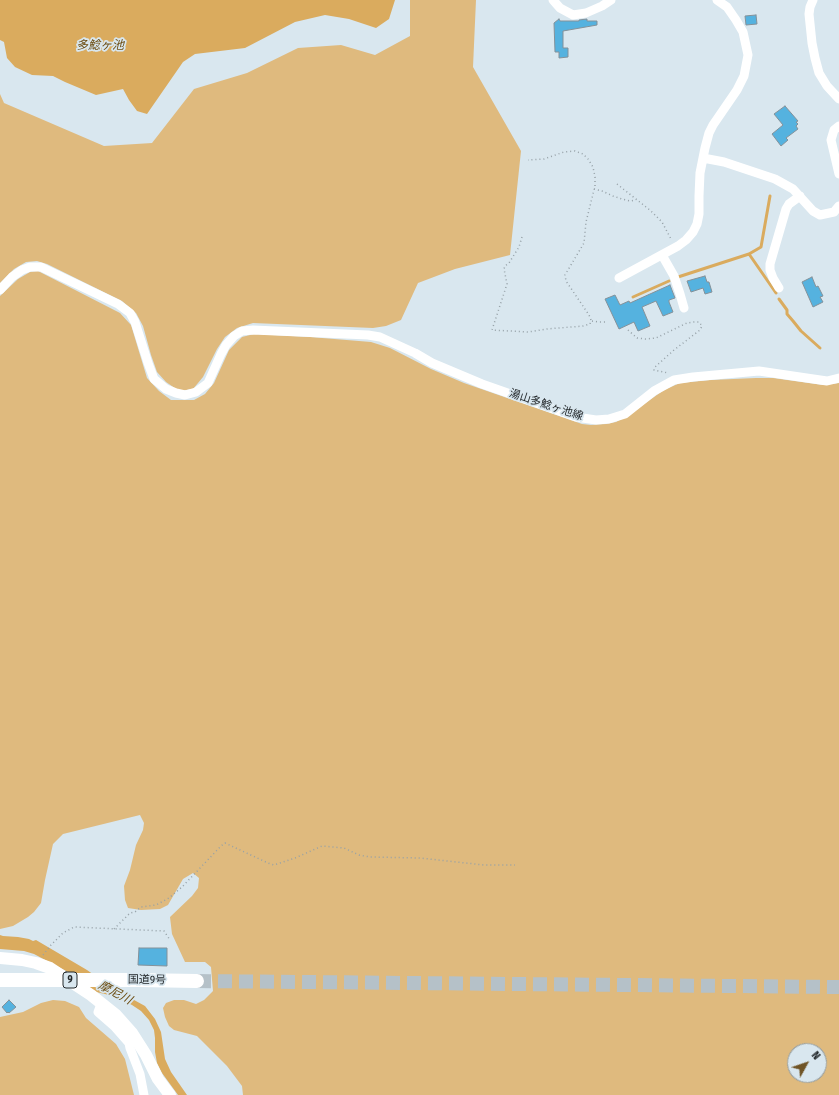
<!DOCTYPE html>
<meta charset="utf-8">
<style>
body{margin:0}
#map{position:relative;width:839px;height:1095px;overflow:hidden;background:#d9e7ef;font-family:"Fira Sans Condensed",sans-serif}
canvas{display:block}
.north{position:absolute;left:787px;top:1043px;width:40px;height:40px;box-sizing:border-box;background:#d9e7ef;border:1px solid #909ba1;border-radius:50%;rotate:50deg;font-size:11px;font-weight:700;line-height:16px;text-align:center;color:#23282b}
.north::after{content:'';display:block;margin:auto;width:14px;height:18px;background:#6f5426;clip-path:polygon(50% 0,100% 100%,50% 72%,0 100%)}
</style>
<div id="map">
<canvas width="839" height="1095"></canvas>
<div class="north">N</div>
</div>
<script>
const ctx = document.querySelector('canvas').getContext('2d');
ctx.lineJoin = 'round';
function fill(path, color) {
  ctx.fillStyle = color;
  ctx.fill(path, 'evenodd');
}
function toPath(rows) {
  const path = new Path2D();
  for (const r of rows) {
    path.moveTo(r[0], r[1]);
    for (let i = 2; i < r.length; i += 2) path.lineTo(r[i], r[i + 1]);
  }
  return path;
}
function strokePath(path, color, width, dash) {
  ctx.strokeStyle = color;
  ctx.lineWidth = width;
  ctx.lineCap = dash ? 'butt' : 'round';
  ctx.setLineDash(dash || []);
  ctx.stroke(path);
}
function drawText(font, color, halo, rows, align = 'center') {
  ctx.font = font + ' "Fira Sans Condensed","Noto Sans JP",sans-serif';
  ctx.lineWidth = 3.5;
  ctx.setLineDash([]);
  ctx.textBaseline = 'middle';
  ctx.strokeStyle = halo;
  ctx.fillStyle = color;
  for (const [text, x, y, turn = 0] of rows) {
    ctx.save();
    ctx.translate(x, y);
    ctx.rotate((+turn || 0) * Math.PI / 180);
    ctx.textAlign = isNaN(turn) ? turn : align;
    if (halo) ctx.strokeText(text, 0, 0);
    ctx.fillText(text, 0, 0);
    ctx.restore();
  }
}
fill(toPath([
 [410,0,476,0,473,67,521,151,510,255,455,269,418,283,401,320,386,326,373,328,253,323,237,328,225,337,217,349,203,377,193,389,179,391,166,382,157,372,151,355,143,326,136,313,122,301,47,264,37,261,26,262,14,269,0,283,0,94,4,103,104,146,152,143,194,89,247,73,298,48,341,45,375,55,410,36],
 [38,271,120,313,131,325,147,378,159,391,171,400,194,400,205,394,214,383,229,350,242,337,254,334,310,337,371,342,390,348,431,369,464,383,582,424,591,425,606,424,616,422,627,416,664,390,680,383,711,380,756,378,773,378,823,385,839,383,839,1095,243,1095,242,1086,227,1066,197,1036,174,1030,169,1026,165,1017,163,1008,166,1003,174,1000,184,1000,196,1004,204,1000,213,991,211,967,205,962,185,962,172,934,170,917,192,896,198,888,199,878,193,873,183,879,168,905,160,909,141,910,128,908,125,900,124,886,130,870,136,845,143,830,144,823,140,815,63,834,53,844,45,880,41,903,34,912,28,917,13,926,0,929,0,296,18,279,30,272],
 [795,1051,819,1051,819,1075,795,1075],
 [53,1000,65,1001,79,1007,86,1018,116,1044,125,1059,134,1095,0,1095,0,1017,23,1012,41,1003]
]), '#dfba7e');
fill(toPath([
 [0,0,395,0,389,19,376,28,349,19,325,15,295,22,245,48,195,54,183,62,147,114,137,111,129,100,123,89,96,95,65,82,53,76,32,75,15,67,7,58,4,42,0,40],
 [0,935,3,936,18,937,29,939,33,941,36,940,87,970,114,989,145,1006,155,1019,161,1032,165,1059,171,1072,187,1095,178,1095,162,1073,157,1063,155,1052,155,1038,154,1030,149,1020,141,1011,132,1005,118,998,105,994,96,992,68,972,34,954,24,951,0,949]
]), '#daab5e');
strokePath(toPath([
 [749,254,776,293],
 [678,277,749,254,761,247,770,196],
 [633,297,669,281],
 [779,299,787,310,787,314,793,321,801,331,820,348]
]), '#daab5e', 3);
const building = toPath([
 [756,15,757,24,746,25,745,16,756,15],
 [559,19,560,21,579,21,579,20,587,19,587,21,597,21,597,25,563,31,563,48,568,48,568,57,559,58,559,52,555,52,554,23,559,19],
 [785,106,798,121,796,122,798,124,796,126,798,129,786,138,788,140,781,146,772,134,783,125,774,114,785,106],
 [705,276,707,282,709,282,712,292,705,294,703,288,691,292,687,281,705,276],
 [812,277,816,287,818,286,823,296,820,297,823,302,813,307,802,282,812,277],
 [670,285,675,298,669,300,669,302,673,312,663,316,656,301,642,307,650,326,638,331,634,322,619,329,605,299,615,295,620,305,629,301,630,303,670,285],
 [139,948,167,948,167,966,138,965,139,948],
 [9,1000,16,1007,9,1013,8,1012,7,1013,2,1007,9,1000]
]);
fill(building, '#55b2df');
strokePath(building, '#849199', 1);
strokePath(toPath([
 [197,981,839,987]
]), '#b5c1c8', 14, [14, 7]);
strokePath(toPath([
 [617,184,651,211,662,222,671,239],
 [594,189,602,191,613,196,622,199,630,201,636,200],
 [522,237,519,247,509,263,505,266,504,269,507,284,492,330,528,332,547,329,583,326,590,324,591,320,589,315,566,281,565,275,584,243,586,222,595,186,595,177,593,167,588,159,583,154,575,151,564,152,544,159,528,160],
 [592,321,599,322,606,322],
 [628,330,637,338,645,339,656,338,687,323,694,322,699,322,702,326,700,330,674,350,655,367,654,370,668,373],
 [114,929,130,913,135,912,141,907,156,905,169,898,182,887,221,846,225,843,268,863,274,865,295,858,322,846,344,848,359,855,370,857,420,858,484,865,515,865],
 [43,955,51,945,63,933,74,927,164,931,170,940]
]), '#96a1a7', 1.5, [1, 3]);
strokePath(toPath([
 [553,0,560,8,573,15,586,13,602,6,611,0],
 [813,0,810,7,809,14,812,43,815,58,819,73,827,86,839,99],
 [839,126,834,130,831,140,839,174],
 [703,158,724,162,775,179,793,189,813,211,820,215,834,212,839,206],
 [662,255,674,276,680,294,684,308],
 [619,278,678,246,686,240,693,232,697,224,699,214,699,196,700,173,705,148,709,133,713,125,737,90,744,76,748,55,743,32,736,20,727,7,717,0],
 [779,288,773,278,770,270,770,264,786,209,789,204,800,196],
 [0,290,12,277,22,270,30,267,41,267,118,304,130,313,135,322,148,363,154,379,166,389,176,393,185,395,196,392,208,383,221,354,226,345,234,336,242,331,253,330,368,335,380,337,415,353,432,363,482,384,576,417,596,420,609,419,625,414,654,391,674,380,693,377,759,371,827,381,839,378],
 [101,1004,98,1012,114,1026,129,1043,130,1048,140,1074,144,1095]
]), '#fff', 9);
strokePath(toPath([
 [0,958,22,960,36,963,50,968,91,995,116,1015,132,1033,146,1055,158,1079,170,1095]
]), '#fff', 12);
strokePath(toPath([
 [0,980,139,980,197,981]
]), '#fff', 14);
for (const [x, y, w] of [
 [70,980,14]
]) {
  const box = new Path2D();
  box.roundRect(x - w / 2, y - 8, w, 16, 3);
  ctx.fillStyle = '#d9e7ef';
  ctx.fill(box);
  strokePath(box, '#23282b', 1);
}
drawText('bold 10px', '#23282b', null, [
 ["9",70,980]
]);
drawText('11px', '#23282b', '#d9e7ef', [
 ["湯山多鯰ヶ池線",546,405,18],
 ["国道9号",147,980,1]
]);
drawText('italic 12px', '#6c4d12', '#d9e7ef', [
 ["多鯰ヶ池",100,46],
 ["摩尼川",115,993,28]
]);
</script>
